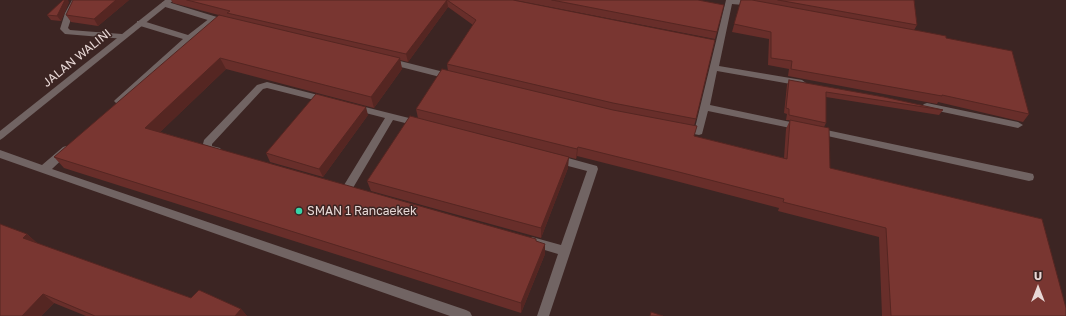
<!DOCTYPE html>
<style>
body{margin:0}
#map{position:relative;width:1066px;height:316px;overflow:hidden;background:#3c2523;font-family:"Golos Text",sans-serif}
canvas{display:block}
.north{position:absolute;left:1018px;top:268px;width:40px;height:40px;-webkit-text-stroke:3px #3c2523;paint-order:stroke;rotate:0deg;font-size:11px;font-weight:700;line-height:16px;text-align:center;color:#e8d8d6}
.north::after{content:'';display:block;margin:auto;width:14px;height:18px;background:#e8d8d6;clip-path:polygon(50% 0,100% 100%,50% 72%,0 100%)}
</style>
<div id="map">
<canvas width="1066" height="316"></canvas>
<div class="north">U</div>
</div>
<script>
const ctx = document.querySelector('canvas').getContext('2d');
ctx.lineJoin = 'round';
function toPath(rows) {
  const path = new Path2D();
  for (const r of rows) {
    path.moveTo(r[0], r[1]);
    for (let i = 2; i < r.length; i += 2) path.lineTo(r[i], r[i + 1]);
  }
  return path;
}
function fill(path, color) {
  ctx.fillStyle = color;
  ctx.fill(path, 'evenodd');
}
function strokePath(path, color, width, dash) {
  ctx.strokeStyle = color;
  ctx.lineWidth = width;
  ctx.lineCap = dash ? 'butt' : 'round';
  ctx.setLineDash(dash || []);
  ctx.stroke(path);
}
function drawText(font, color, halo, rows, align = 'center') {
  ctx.font = font + ' "Golos Text",sans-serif';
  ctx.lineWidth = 3;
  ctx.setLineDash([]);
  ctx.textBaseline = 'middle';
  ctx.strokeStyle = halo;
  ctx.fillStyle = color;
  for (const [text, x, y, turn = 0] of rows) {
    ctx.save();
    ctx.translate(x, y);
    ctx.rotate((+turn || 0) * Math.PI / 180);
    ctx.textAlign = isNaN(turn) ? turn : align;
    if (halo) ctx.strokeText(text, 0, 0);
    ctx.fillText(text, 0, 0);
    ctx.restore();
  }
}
fill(toPath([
 [210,18,213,18,217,20,192,40,122,103,116,103,114,101,116,99,183,39,137,25,137,21,143,21,188,35,210,18],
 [267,82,326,97,331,100,326,103,267,88,263,89,212,144,212,146,220,148,222,151,220,154,217,155,204,151,202,148,204,140,257,85,267,82],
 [353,104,421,121,426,124,421,127,393,120,350,193,346,194,342,193,341,190,385,118,350,109,348,107,353,104],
 [66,146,69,147,71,150,69,153,52,169,466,310,470,312,472,316,450,316,0,158,0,150,42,165,63,147,66,146],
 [557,155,597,166,598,169,549,316,537,316,558,254,528,245,526,242,528,239,532,237,561,245,587,171,553,162,552,159,553,156,557,155]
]), '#716463');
fill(toPath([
 [72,0,80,0,73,13,68,28,70,30,122,34,125,35,126,37,125,39,65,34,60,29,65,13,72,0],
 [726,0,744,0,757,2,758,4,754,6,732,4,719,66,802,80,806,83,802,86,717,71,710,105,800,124,803,125,805,127,803,129,800,130,708,111,702,134,699,135,679,131,677,129,682,126,695,128,726,0],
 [162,2,168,2,230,21,231,23,230,25,224,25,162,6,162,2],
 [388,58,452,74,456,77,452,80,385,63,384,61,388,58],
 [927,103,1018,122,1023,125,1018,128,924,108,922,106,924,104,927,103],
 [817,128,1029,173,1033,174,1034,177,1033,180,1029,181,814,133,812,131,814,129,817,128]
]), '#716463');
fill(toPath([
 [165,0,174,0,3,138,0,140,0,131,165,0]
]), '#716463');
fill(toPath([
 [129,0,98,26,71,22,66,15],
 [171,0,513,0,696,119,694,126,694,136,784,158,786,129,790,120,786,120,787,114,784,113,787,85,789,80,943,110,939,115,826,97,826,123,824,127,830,168,1066,316,882,316,879,237,778,211,779,208,672,180,577,156,576,159,476,133,568,168,541,238,371,191,367,181,418,118,416,109,448,71,447,64,473,25,448,7,408,62,400,60,402,69,374,108,226,69,160,132,536,241,545,254,521,313,64,168,54,157,230,18,173,3],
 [514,0,698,0,717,32,715,39],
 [741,0,914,0,917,25,914,30,946,38,1029,114,1023,122,938,102,937,104,788,76,789,69,768,65,769,39,732,32],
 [69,2,61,21,51,20,47,15],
 [368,115,323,177,270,162,266,153],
 [27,234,37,243,191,298,241,309,247,316,86,316,54,303,41,316,0,316]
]), '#682e2a');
fill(toPath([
 [65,0,68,0,69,2,61,21,57,16],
 [116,0,129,0,98,26,94,19],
 [447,0,448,7,408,62,406,54],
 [220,58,226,69,153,139,145,128],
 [400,58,402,69,374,108,371,97],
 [366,107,368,115,323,177,319,169],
 [578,147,577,156,576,159,577,149],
 [569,157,568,168,541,238,541,228],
 [27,234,37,243,23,238],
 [545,244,545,254,521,313,521,303],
 [43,294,54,303,41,316,22,316],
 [241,309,247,316,235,316]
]), '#552622');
const building = toPath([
 [63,0,65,0,57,16,47,15,63,0],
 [73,0,116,0,94,19,66,15,73,0],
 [187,0,447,0,406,54,227,13,230,11,187,0],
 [447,0,513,0,715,40,696,119,613,103,447,64,476,20,447,0],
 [552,0,698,0,724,5,717,32,552,0],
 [741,0,752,0,920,31,946,36,946,38,1012,51,1029,114,942,95,942,96,791,69,792,61,771,58,771,32,734,24,741,0],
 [778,0,914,0,917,25,778,0],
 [219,15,400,58,371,97,220,58,145,128,536,239,536,241,545,244,521,303,54,157,219,15],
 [442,69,613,110,697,126,694,136,787,159,790,120,829,128,830,168,1042,219,1066,308,1066,316,891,316,886,228,783,202,784,199,675,171,578,147,577,149,416,109,442,69],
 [789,80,884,97,943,110,826,92,826,123,789,115,789,109,786,108,789,80],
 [316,94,366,107,319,169,266,153,316,94],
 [410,116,569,157,541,228,367,181,410,116],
 [0,224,27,234,23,238,191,298,199,290,241,309,235,316,95,316,43,294,22,316,0,316,0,224],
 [651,312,663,316,650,316,651,312]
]);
fill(building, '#793631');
strokePath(building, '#552622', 1);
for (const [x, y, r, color] of [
 [299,211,4,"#36d4a7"]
]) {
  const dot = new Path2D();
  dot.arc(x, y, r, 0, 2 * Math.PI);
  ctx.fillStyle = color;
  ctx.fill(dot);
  strokePath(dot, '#3c2523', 1.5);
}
drawText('12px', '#e8d8d6', '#3c2523', [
 ["JALAN WALINI",77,58,-39]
]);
drawText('12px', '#e8d8d6', '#3c2523', [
 ["SMAN 1 Rancaekek",307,211]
], 'left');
</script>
